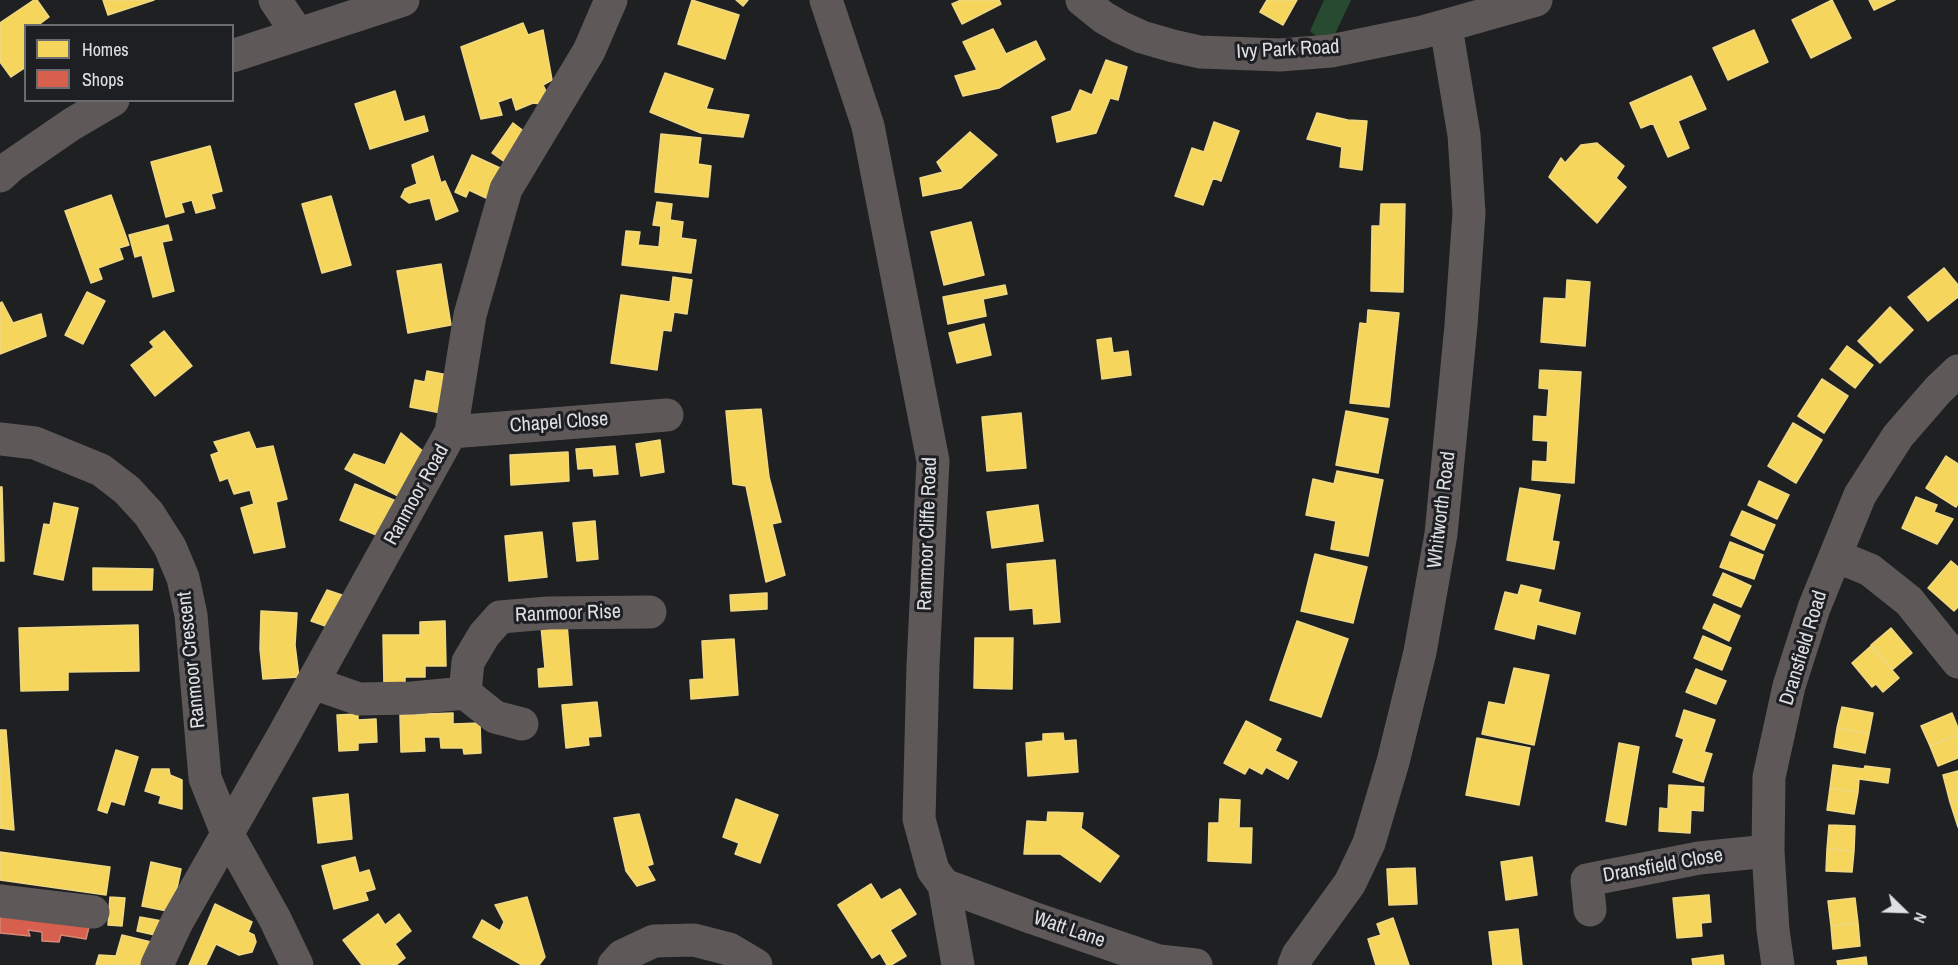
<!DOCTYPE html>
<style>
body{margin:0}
#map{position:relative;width:1958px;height:965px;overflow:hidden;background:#1f2022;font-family:"Archivo Narrow",sans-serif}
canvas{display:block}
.legend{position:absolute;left:24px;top:24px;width:210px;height:78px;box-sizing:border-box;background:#1e1f23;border:2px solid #6b6c6f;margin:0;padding:8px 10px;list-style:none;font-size:18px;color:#dfe0e2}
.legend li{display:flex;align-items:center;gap:12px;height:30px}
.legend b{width:30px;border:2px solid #6b6c6f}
.north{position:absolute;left:1874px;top:881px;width:60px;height:60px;-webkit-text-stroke:4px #1e1f23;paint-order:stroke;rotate:113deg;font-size:16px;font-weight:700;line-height:24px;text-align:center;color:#dfe0e2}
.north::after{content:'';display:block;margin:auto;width:21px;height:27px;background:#dfe0e2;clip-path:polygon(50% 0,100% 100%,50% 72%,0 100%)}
</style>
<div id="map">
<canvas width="1958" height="965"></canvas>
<ul class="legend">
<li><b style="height:16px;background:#f6d55c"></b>Homes</li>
<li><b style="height:16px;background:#d6604d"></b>Shops</li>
</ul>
<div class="north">N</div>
</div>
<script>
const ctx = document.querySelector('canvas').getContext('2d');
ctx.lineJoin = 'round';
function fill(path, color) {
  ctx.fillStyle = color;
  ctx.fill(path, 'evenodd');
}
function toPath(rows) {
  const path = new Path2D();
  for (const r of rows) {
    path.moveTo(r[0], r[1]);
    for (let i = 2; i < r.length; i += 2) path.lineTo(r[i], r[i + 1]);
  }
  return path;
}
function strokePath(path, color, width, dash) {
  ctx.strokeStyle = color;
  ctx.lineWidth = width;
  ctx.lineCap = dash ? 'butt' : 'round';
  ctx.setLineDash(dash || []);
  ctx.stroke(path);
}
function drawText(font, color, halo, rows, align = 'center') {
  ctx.font = font + ' "Archivo Narrow",sans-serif';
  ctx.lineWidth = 6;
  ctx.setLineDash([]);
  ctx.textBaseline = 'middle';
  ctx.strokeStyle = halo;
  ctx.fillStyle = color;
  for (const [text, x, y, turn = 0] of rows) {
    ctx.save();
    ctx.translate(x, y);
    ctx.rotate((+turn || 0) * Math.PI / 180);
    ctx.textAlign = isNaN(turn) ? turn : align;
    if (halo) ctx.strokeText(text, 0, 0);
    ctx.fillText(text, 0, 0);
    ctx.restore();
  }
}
fill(toPath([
 [1324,0,1351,0,1334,36,1320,39,1310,31]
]), '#274a30');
const homes = toPath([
 [34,0,37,0,49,17,37,26,26,26,26,67,11,77,0,62,0,23,34,0],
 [103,0,154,0,108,15,103,0],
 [692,0,739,15,725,59,678,44,692,0],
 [736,0,748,0,743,6,736,0],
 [961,0,999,0,1001,4,962,24,952,4,961,0],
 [1267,0,1297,0,1283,25,1260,12,1267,0],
 [1832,0,1851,38,1811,58,1792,20,1832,0],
 [1869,0,1895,0,1874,10,1869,0],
 [523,23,528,35,543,30,552,80,543,85,547,93,541,104,533,103,516,110,512,97,498,102,502,115,481,119,461,47,523,23],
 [993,29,1006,54,1036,41,1045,59,999,88,963,96,955,76,977,70,963,42,993,29],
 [1754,30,1768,62,1728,80,1713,48,1754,30],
 [1106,60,1127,67,1118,100,1110,98,1096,133,1057,142,1052,117,1071,111,1080,90,1092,95,1106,60],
 [665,73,713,89,706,109,749,115,743,137,701,133,650,112,665,73],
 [1691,76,1706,109,1678,121,1689,148,1668,157,1653,123,1641,128,1630,103,1691,76],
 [395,91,404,122,424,116,428,131,370,149,355,104,395,91],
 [1317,113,1348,120,1367,121,1362,170,1340,167,1342,147,1307,139,1317,113],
 [1214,122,1239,131,1221,181,1213,178,1203,205,1175,196,1192,148,1204,152,1214,122],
 [513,123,529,135,509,165,492,153,513,123],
 [970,132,997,155,961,188,923,196,920,178,943,172,937,162,970,132],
 [661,134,701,138,698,164,711,166,708,197,655,192,661,134],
 [1597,143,1624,166,1616,178,1626,187,1597,223,1549,177,1561,158,1565,163,1581,145,1597,143],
 [210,146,222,191,211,194,215,208,196,213,192,200,181,203,184,212,166,217,151,162,210,146],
 [472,155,500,168,486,198,469,190,466,197,455,192,472,155],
 [433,156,441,183,445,181,458,211,436,220,430,198,409,203,401,197,405,189,417,184,412,165,433,156],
 [111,195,129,245,119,248,123,259,98,268,102,279,91,283,65,211,111,195],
 [331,196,351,265,322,273,302,204,331,196],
 [657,202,672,204,670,220,683,222,681,238,696,240,691,273,622,265,626,231,640,232,638,245,659,247,661,226,653,225,657,202],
 [1381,204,1405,204,1403,292,1371,291,1372,226,1380,226,1381,204],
 [971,222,984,275,944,285,931,232,971,222],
 [168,225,172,240,162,242,174,291,153,297,142,255,135,257,129,235,168,225],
 [441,264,451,325,408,333,397,271,441,264],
 [1944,268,1958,285,1958,297,1928,321,1908,297,1944,268],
 [673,277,692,280,687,314,674,312,671,331,663,330,657,370,611,363,621,295,670,302,673,277],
 [1567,280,1590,282,1585,346,1541,342,1544,298,1566,299,1567,280],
 [1005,285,1007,294,983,299,986,316,948,324,943,297,1005,285],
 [87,292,105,301,83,344,65,335,87,292],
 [2,302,13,323,41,314,46,336,0,354,0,303,2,302],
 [1890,307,1913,330,1880,363,1858,341,1890,307],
 [1368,310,1399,313,1389,407,1350,403,1360,323,1367,324,1368,310],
 [984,324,991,355,957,363,949,333,984,324],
 [164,331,192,366,155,396,131,365,154,347,150,342,164,331],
 [1111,338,1113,353,1128,351,1131,375,1102,379,1097,340,1111,338],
 [1847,346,1873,365,1855,388,1830,369,1847,346],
 [1540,370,1581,372,1574,483,1532,480,1533,461,1547,462,1548,441,1533,440,1534,416,1547,417,1549,389,1539,388,1540,370],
 [427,371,453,376,446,414,410,407,415,380,425,382,427,371],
 [1822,379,1848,396,1824,433,1798,416,1822,379],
 [761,409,769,477,781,522,772,524,785,575,766,582,746,486,733,484,726,411,761,409],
 [1346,411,1388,419,1378,473,1336,465,1346,411],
 [1021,413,1026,468,987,471,982,417,1021,413],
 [1793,423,1822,440,1796,483,1768,466,1793,423],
 [249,432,256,449,273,446,287,499,276,502,285,547,254,553,241,508,254,504,250,490,234,494,228,478,220,481,211,455,219,452,214,442,249,432],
 [401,433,424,452,400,497,345,469,354,454,385,465,401,433],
 [660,440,664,472,641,476,636,444,660,440],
 [615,446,618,474,594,476,593,468,578,469,576,449,615,446],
 [568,452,569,481,511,485,510,455,568,452],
 [1946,456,1958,464,1958,504,1956,507,1926,488,1946,456],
 [1337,471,1383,480,1368,556,1331,549,1336,521,1306,515,1313,479,1334,484,1337,471],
 [1759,481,1789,495,1777,519,1748,505,1759,481],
 [355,484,401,503,386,539,340,520,355,484],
 [0,487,2,487,4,561,0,561,0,487],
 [1520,488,1560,495,1552,541,1559,542,1554,569,1507,560,1520,488],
 [1916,497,1937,505,1934,512,1953,519,1937,544,1902,528,1916,497],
 [54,503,78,508,63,580,34,574,44,524,50,525,54,503],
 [1038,505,1043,541,992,548,987,512,1038,505],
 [1742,511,1775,525,1764,550,1731,535,1742,511],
 [595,521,598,559,577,561,573,523,595,521],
 [542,532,547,577,509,581,505,536,542,532],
 [1730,542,1763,555,1754,579,1720,567,1730,542],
 [1315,554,1367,567,1353,623,1301,611,1315,554],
 [1055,560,1060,622,1034,624,1033,608,1010,610,1007,564,1055,560],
 [1951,561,1958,567,1958,607,1954,611,1928,588,1951,561],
 [93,568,153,569,152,590,93,590,93,568],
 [1723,573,1751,586,1741,607,1713,595,1723,573],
 [1521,585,1541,590,1538,602,1580,613,1575,634,1537,624,1534,639,1495,629,1505,592,1518,595,1521,585],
 [327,590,345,596,331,628,311,621,327,590],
 [767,593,767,609,731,611,730,595,767,593],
 [1714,604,1740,616,1729,641,1703,628,1714,604],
 [261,611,297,613,295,645,299,677,263,679,260,649,261,611],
 [445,621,446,666,425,666,425,677,405,677,405,685,384,686,383,635,420,635,420,622,445,621],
 [1297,621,1348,639,1321,717,1270,700,1297,621],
 [567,624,572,685,539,687,538,669,545,668,541,626,567,624],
 [138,625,139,671,68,672,68,690,21,691,19,628,138,625],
 [1891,628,1912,653,1892,670,1871,645,1891,628],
 [1703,636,1731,648,1722,670,1694,658,1703,636],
 [975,638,1013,638,1012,689,974,688,975,638],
 [734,639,738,695,691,699,690,680,704,679,702,641,734,639],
 [1871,646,1899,678,1883,692,1876,684,1872,687,1852,663,1871,646],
 [1514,668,1549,675,1534,745,1482,734,1489,702,1505,705,1514,668],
 [1696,669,1726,681,1716,704,1686,692,1696,669],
 [597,702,601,736,588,737,589,745,566,748,562,705,597,702],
 [1842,707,1873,713,1869,734,1837,728,1842,707],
 [1684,710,1715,720,1704,752,1712,754,1703,782,1673,772,1684,739,1676,736,1684,710],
 [453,713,453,724,480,723,481,753,464,754,463,748,441,748,440,737,424,737,425,751,401,752,400,715,453,713],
 [1952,713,1958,728,1958,735,1930,746,1921,726,1952,713],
 [358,714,358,720,376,719,377,742,358,743,358,750,339,751,337,715,358,714],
 [1246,721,1281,739,1275,751,1297,762,1288,779,1266,767,1262,774,1249,767,1245,774,1224,763,1246,721],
 [1837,728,1869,734,1865,753,1834,747,1837,728],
 [0,730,6,730,14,830,0,828,0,730],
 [1063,733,1064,741,1076,740,1078,772,1028,776,1026,743,1043,741,1043,734,1063,733],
 [1958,735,1958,758,1938,766,1930,746,1958,735],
 [1477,738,1530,748,1519,805,1466,795,1477,738],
 [1619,743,1639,747,1626,825,1606,821,1619,743],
 [116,750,138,757,124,805,111,801,107,813,98,810,116,750],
 [1833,765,1864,769,1865,766,1890,769,1888,783,1859,779,1858,792,1830,788,1833,765],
 [152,769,169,769,170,775,182,780,182,809,159,803,161,796,145,791,152,769],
 [1958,771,1958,799,1950,802,1943,775,1958,771],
 [1669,785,1704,787,1703,811,1691,810,1690,833,1659,831,1660,808,1668,809,1669,785],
 [1830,788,1858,792,1854,814,1827,810,1830,788],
 [348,794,352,839,318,843,313,798,348,794],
 [736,799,778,815,760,863,735,854,739,843,723,837,736,799],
 [1220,799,1240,800,1239,828,1252,828,1251,863,1208,861,1209,823,1219,823,1220,799],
 [1958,799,1958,827,1950,802,1958,799],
 [1048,812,1083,813,1081,828,1119,856,1100,882,1060,854,1024,854,1027,821,1047,822,1048,812],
 [639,814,653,864,647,866,655,880,637,886,626,871,614,818,639,814],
 [1829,825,1855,826,1854,851,1827,849,1829,825],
 [1827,849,1854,851,1852,872,1826,871,1827,849],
 [0,852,110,867,106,895,0,880,0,852],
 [355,857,359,873,369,870,375,889,365,892,368,900,334,909,322,866,355,857],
 [1532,857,1537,895,1506,900,1501,862,1532,857],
 [151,862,181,869,172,912,142,906,151,862],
 [1415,868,1417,904,1389,905,1387,869,1415,868],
 [871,884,881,900,900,889,916,914,890,930,906,956,891,965,887,965,880,953,872,958,838,905,871,884],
 [1709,895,1711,922,1701,923,1702,936,1677,938,1673,898,1709,895],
 [110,897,125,898,122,926,108,925,110,897],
 [527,897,545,957,539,965,522,965,473,937,482,920,500,931,504,922,495,905,527,897],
 [1855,898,1858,923,1831,926,1828,901,1855,898],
 [215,904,252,922,248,932,254,935,256,942,252,952,239,955,216,944,206,965,189,965,215,904],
 [378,914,385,925,399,914,411,931,395,944,405,958,396,965,362,965,343,940,378,914],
 [140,917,162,921,159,936,137,931,140,917],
 [1393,918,1409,965,1376,965,1368,939,1381,935,1377,924,1393,918],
 [1858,923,1860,946,1833,949,1831,926,1858,923],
 [1518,929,1522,965,1493,965,1489,932,1518,929],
 [122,935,151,942,145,965,96,965,99,955,116,956,122,935],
 [1723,955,1724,965,1693,965,1692,959,1723,955],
 [1866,957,1867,965,1838,965,1837,961,1866,957]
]);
fill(homes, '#f6d55c');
strokePath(homes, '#efd884', 1.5);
const shops = toPath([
 [0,909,91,919,86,939,61,935,59,942,42,941,42,932,28,930,30,936,0,933,0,909]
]);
fill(shops, '#d6604d');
strokePath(shops, '#d9867a', 1.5);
strokePath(toPath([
 [275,0,298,34],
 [826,0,868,126,933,461,923,665,919,819,933,870,944,885,958,965],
 [1082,0,1103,17,1120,27,1142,37,1173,46,1200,52,1280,55,1331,51,1423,32,1536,0],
 [232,56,403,0],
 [0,176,11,166,72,124,113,100],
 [451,432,667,415],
 [0,439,35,443,101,470,127,490,149,514,170,547,183,578,191,615,205,778,227,833,275,919,297,965],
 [1836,556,1870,570,1909,601,1958,662],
 [313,683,359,699,412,698,465,693,495,717,522,724],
 [465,693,468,662,484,635,500,617,548,613,650,612],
 [944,885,1033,918,1159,961,1196,965],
 [0,901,93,912],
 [1590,910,1587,880,1699,858,1768,851],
 [157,965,177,922,283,736,451,432,470,315,506,189,589,51,611,0],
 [614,965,622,956,654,941,694,940,729,949,756,965],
 [1294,965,1298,955,1350,883,1369,843,1393,762,1420,652,1441,534,1461,325,1469,213,1464,135,1446,27],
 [1778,965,1773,930,1768,851,1769,777,1789,686,1814,608,1860,495,1898,436,1938,390,1958,371]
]), '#5e5859', 33);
drawText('20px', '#dfe0e2', '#1e1f23', [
 ["Ivy Park Road",1288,50,-3],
 ["Chapel Close",559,423,-4],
 ["Ranmoor Road",417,495,-61],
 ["Whitworth Road",1442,510,-83],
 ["Ranmoor Cliffe Road",928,534,-88],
 ["Ranmoor Rise",568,614,-2],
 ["Dransfield Road",1804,648,-73],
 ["Ranmoor Crescent",192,660,-96],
 ["Dransfield Close",1663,866,-10],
 ["Watt Lane",1069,930,19]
]);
</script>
